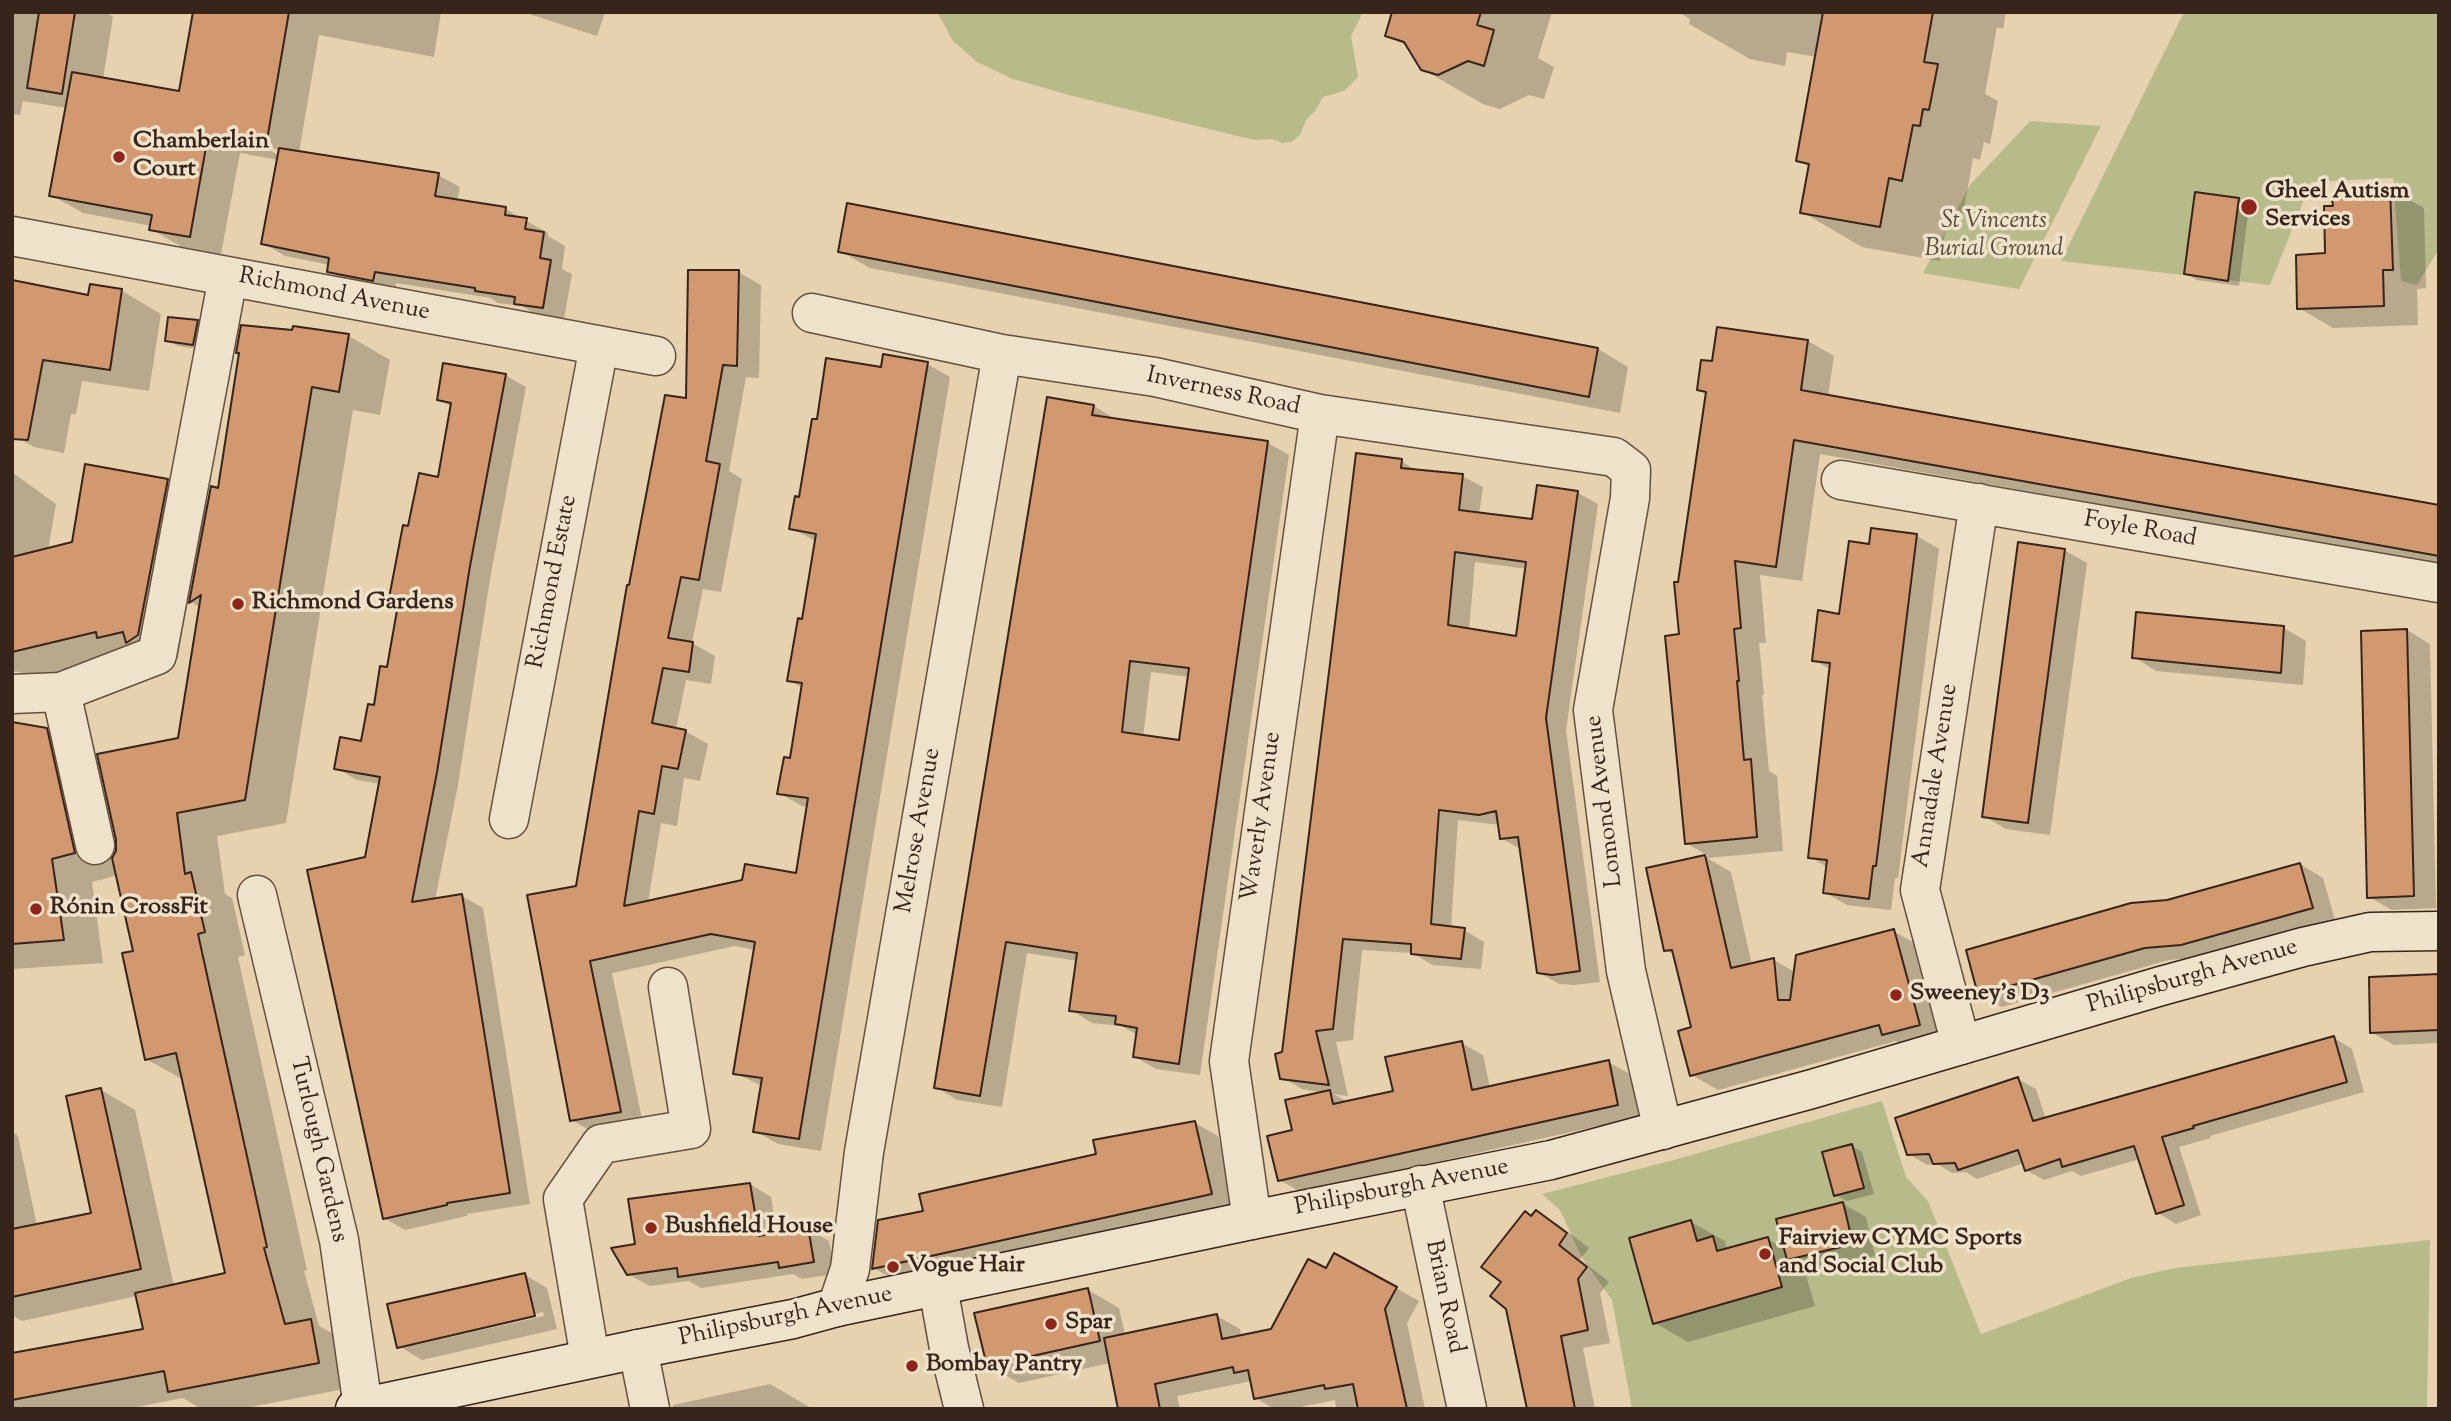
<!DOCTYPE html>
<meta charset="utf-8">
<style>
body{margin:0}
#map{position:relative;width:2451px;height:1421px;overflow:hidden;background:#e7d2af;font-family:"Sorts Mill Goudy",serif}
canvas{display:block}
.frame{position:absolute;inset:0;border:14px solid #37241a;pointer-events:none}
</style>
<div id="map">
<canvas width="2451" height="1421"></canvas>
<div class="frame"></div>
</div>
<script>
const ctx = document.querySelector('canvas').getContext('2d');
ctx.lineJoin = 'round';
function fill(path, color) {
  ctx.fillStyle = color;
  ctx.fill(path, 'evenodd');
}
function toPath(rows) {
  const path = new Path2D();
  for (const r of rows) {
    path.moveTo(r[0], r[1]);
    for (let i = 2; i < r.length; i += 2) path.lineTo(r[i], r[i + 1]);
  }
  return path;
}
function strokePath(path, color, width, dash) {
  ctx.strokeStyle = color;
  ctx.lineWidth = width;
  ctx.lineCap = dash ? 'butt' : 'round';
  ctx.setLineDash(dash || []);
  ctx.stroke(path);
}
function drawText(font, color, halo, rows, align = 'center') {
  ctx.font = font + ' "Sorts Mill Goudy",serif';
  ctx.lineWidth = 7;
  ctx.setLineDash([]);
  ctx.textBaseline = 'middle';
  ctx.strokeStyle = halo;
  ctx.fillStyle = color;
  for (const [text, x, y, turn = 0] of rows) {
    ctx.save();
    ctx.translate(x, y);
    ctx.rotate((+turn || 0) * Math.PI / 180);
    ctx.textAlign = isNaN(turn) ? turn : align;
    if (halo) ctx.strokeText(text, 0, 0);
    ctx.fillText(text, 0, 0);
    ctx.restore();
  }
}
fill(toPath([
 [937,12,1363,12,1351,36,1358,77,1344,91,1323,97,1315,111,1306,120,1300,135,1291,142,1282,143,1273,139,1254,140,1069,95,1013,79,977,62,953,41],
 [2184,12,2439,12,2439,249,2417,285,2401,281,2393,178,2311,182,2270,285,2061,261],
 [2030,121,2101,126,2019,289,1923,273,1970,185],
 [1882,1101,1906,1177,1928,1201,1981,1334,2131,1278,2175,1268,2430,1240,2427,1409,1632,1409,1612,1300,1581,1256,1560,1210,1542,1194,1670,1161]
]), '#b7bb8a');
fill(toPath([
 [12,12,107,12,113,17,103,79,181,93,195,12,441,12,434,57,319,35,299,153,438,175,460,187,457,201,505,209,548,233,548,236,565,246,562,269,572,274,564,319,537,315,522,306,498,303,491,298,396,283,395,292,350,284,329,271,330,265,285,256,263,243,279,160,240,153,221,254,182,247,151,229,152,226,83,213,51,195,67,108,23,101,20,115,12,114],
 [259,140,280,152,280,156,258,143],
 [523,12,605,12,597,36],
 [1552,12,1538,58,1554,67,1544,99,1529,95,1500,109,1483,104,1422,69,1410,48,1387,35,1430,13],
 [1678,12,2006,12,2003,29,1997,27,1985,94,1998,101,1990,144,1984,142,1980,160,1973,158,1963,215,1949,212,1940,261,1862,247,1802,212,1810,167,1798,160,1817,57,1787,52,1785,66,1750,59,1689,24,1690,19],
 [2390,189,2424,208,2426,288,2417,289,2418,325,2333,328,2299,308,2327,255,2334,208,2352,200],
 [2238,200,2249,206,2239,286,2197,280,2186,274],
 [840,251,1598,349,1628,367,1620,413,870,268],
 [738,272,761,285,759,378,746,377,729,471,742,479,721,592,703,589,692,643,715,656,711,684,686,680,676,729,685,731,708,744,700,781,684,778,677,826,661,823,648,902,797,875,809,807,802,806,779,793,791,760,803,688,789,680,804,621,817,542,791,528,818,421,882,369,927,364,950,377,821,1151,778,1144,755,1131,762,1086,735,1073,755,950,735,946,612,973,643,1124,594,1133,572,1120,577,888,631,587,687,401],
 [12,282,90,297,122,291,161,314,149,391,82,381,76,414,71,414,64,453,34,447,12,435],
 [197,322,208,328,204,350,178,346,167,340],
 [295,328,349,336,390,360,380,415,353,410,286,823,217,836,225,894,232,898,245,955,238,957,307,1270,304,1271,319,1326,352,1344,360,1386,240,1409,201,1409,183,1398,127,1409,12,1409,12,1355,145,1330,137,1296,22,1321,12,1315,12,1132,18,1136,37,1226,93,1214,101,1090,135,1110,174,1286,227,1275,184,1080,146,1059,136,952,118,875,92,882,103,963,12,969,12,724,46,729,86,753,112,862,180,739,201,608,188,600,178,658,166,665,130,655,42,676,12,671,12,472,56,504,48,550,73,544,167,481,209,505,220,490],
 [1808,341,1834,356,1828,396,2439,506,2439,565,1820,454,1802,581,1760,575,1766,643,1759,643,1764,695,1762,695,1769,771,1777,776,1783,851,1707,858,1731,872,1752,965,1774,960,1796,973,1893,931,1920,946,1945,1040,1909,1049,1896,1041,1718,1090,1692,1075,1694,1029,1675,955,1666,950,1648,869,1709,856,1686,843,1681,636,1680,583,1707,394,1699,389,1713,363],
 [505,375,526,387,490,579,458,785,435,900,462,896,483,908,530,1204,467,1214,467,1216,405,1230,384,1218,366,858,381,784,357,780,336,768,362,743,389,669,400,602,391,597,409,528,440,479,452,407,439,399],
 [1094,406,1115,419,1268,443,1289,455,1200,1075,1156,1069,1135,1057,1138,1035,1121,1026,1092,1023,1071,1010,1078,961,1027,953,1002,1107,957,1100,936,1087],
 [1151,672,1189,677,1180,742,1143,737],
 [1401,461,1419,472,1462,476,1483,487,1479,514,1533,521,1539,487,1578,493,1598,504,1566,730,1600,982,1574,985,1559,984,1538,972,1522,850,1501,838,1500,825,1458,820,1451,928,1464,930,1484,942,1481,969,1433,965,1412,953,1362,950,1353,1040,1336,1042,1348,1096,1334,1094,1349,1103,1395,1093,1461,1043,1483,1055,1490,1088,1608,1062,1630,1074,1639,1117,1301,1192,1279,1180,1294,1131,1325,1093,1302,1089,1282,1077,1284,1053],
 [1475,562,1527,569,1518,638,1469,630],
 [1917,536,1939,549,1898,878,1895,878,1891,910,1847,905,1824,892,1827,867,1810,857,1831,670,1814,660,1841,616],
 [2064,550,2087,563,2050,835,2006,829,1984,816],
 [2284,628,2306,641,2303,685,2156,671,2134,657],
 [2407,630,2430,644,2436,908,2392,910,2369,897],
 [2300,864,2323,878,2335,920,2205,957,2169,960,2002,1007,1979,994,2167,902],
 [2439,976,2439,1043,2394,1045,2371,1032],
 [2334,1038,2352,1049,2364,1092,2210,1136,2211,1138,2179,1147,2201,1215,2176,1224,2158,1213,2140,1159,2081,1176,2072,1171,2044,1180,2026,1170,2024,1163,1977,1179,1966,1172,1952,1173,1937,1164,1927,1165,1909,1154,2018,1079,2036,1089,2046,1119],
 [1195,1123,1218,1136,1234,1206,896,1281,874,1268,925,1212],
 [1851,1145,1862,1152,1874,1194,1847,1201,1836,1195],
 [750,1184,771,1197,777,1235,808,1229,829,1241,835,1274,802,1279,793,1274,701,1288,689,1281,650,1286,628,1274,637,1245],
 [1843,1204,1866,1217,1875,1256,1811,1272,1804,1268,1815,1306,1688,1342,1655,1323,1691,1222,1725,1241,1726,1246,1731,1249,1767,1239,1786,1249],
 [1537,1212,1559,1225,1589,1248,1580,1259,1609,1282,1600,1293,1610,1343,1583,1348,1595,1409,1528,1409,1503,1282],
 [1327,1271,1396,1288,1419,1301,1407,1323,1425,1409,1336,1409,1335,1400,1291,1409,1274,1409,1256,1398,1252,1381,1177,1396,1180,1409,1115,1409,1119,1408,1110,1363,1019,1383,988,1365,1088,1290,1119,1308,1125,1335,1217,1316,1240,1329,1241,1337,1272,1331],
 [525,1275,547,1288,557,1329,422,1360,399,1346],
 [543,1312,544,1316,415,1345,415,1342],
 [770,1384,813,1409,673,1409,673,1405]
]), '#0003');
const building = toPath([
 [39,12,75,12,62,94,27,88,39,12],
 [193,12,289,12,266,146,208,136,190,237,149,230,152,215,49,196,72,72,179,91,193,12],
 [1392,12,1481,12,1477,25,1494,30,1484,66,1468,61,1438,75,1421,70,1404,42,1385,36,1392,12],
 [1823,12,1933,12,1924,62,1938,64,1929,110,1923,109,1920,126,1913,125,1902,181,1889,178,1880,227,1800,213,1809,164,1796,161,1823,12],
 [279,148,439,173,435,196,506,207,505,215,527,218,525,229,544,232,540,258,551,260,543,308,514,304,515,297,475,291,475,288,375,272,373,281,327,272,329,258,261,244,279,148],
 [2390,187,2393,270,2383,270,2384,306,2297,309,2296,255,2325,253,2324,206,2333,206,2332,199,2350,198,2350,189,2390,187],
 [2195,192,2239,198,2228,281,2184,274,2195,192],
 [847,203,1598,348,1589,397,838,252,847,203],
 [688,270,739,270,737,366,723,365,706,461,720,464,699,580,681,577,668,638,693,642,689,672,663,668,652,723,686,730,678,769,662,766,654,814,639,811,624,906,742,880,745,864,796,873,808,798,777,794,784,757,790,758,802,683,787,681,798,618,802,619,816,534,789,529,795,496,799,497,812,419,817,419,826,358,881,367,883,354,928,362,799,1139,753,1132,762,1078,733,1074,755,942,711,934,590,961,621,1112,570,1121,527,895,576,886,627,585,629,585,665,395,686,398,688,270],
 [12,280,88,295,90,284,122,289,110,370,43,360,28,440,12,439,12,280],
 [168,317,198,320,193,345,165,341,168,317],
 [241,325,292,330,293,326,349,334,339,392,312,387,245,800,177,813,185,874,191,872,205,932,198,934,267,1247,264,1248,285,1324,311,1319,319,1363,168,1392,164,1371,12,1400,12,1353,143,1329,135,1293,225,1273,176,1053,145,1060,122,953,133,951,112,858,116,851,116,840,97,754,178,738,201,595,189,603,211,486,218,488,239,353,236,353,241,325],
 [1717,327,1808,340,1801,390,2439,505,2439,556,1794,440,1776,567,1735,561,1741,628,1734,629,1739,681,1737,681,1744,760,1751,759,1757,837,1685,844,1665,636,1679,634,1674,582,1678,582,1706,392,1697,390,1701,360,1712,361,1717,327],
 [443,363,506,374,470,566,437,772,412,902,462,894,510,1193,447,1203,447,1205,383,1219,307,870,365,857,380,777,334,769,340,737,361,741,368,704,374,705,380,666,387,667,399,599,389,598,403,525,408,526,419,473,438,477,451,403,437,400,443,363],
 [1047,397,1094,405,1092,415,1268,441,1179,1064,1133,1057,1137,1028,1115,1024,1116,1016,1069,1011,1077,953,1006,942,980,1096,934,1088,1047,397],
 [1130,661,1189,668,1179,740,1122,732,1130,661],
 [1356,453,1402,459,1401,468,1463,474,1459,510,1532,519,1537,485,1578,491,1546,718,1580,971,1552,975,1537,973,1518,837,1500,839,1496,811,1479,815,1439,810,1431,924,1465,928,1461,959,1411,954,1411,944,1343,939,1333,1029,1316,1031,1329,1085,1280,1079,1275,1054,1282,1052,1356,453],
 [1455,552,1526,562,1516,636,1448,625,1455,552],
 [85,464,168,479,138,635,126,643,123,632,97,638,96,632,12,652,12,557,72,542,85,464],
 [1871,528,1917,534,1876,866,1873,866,1869,899,1823,893,1827,860,1808,858,1830,663,1812,661,1818,610,1839,614,1849,541,1869,544,1871,528],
 [2018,542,2065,549,2028,823,1982,817,2018,542],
 [2136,612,2284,626,2281,673,2132,658,2136,612],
 [2407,629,2414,896,2367,898,2361,631,2407,629],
 [12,722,47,728,75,853,52,859,64,940,12,944,12,722],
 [1705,855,1731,968,1774,958,1778,1000,1790,1000,1796,955,1894,929,1920,1025,1882,1035,1879,1025,1690,1076,1678,1031,1691,1027,1672,950,1664,951,1646,868,1705,855],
 [2300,863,2313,908,2181,945,2145,948,1978,995,1966,950,2131,903,2167,900,2300,863],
 [2439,974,2439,1030,2370,1033,2369,977,2439,974],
 [2334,1036,2347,1082,2193,1126,2194,1128,2162,1137,2184,1205,2156,1214,2134,1146,2062,1167,2060,1159,2025,1171,2018,1150,1958,1170,1955,1163,1933,1164,1929,1154,1907,1155,1895,1118,2018,1077,2033,1121,2334,1036],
 [1462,1041,1472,1090,1609,1060,1618,1105,1278,1181,1267,1136,1292,1130,1285,1100,1330,1090,1333,1104,1393,1091,1385,1057,1462,1041],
 [101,1088,141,1269,12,1297,12,1229,91,1213,66,1096,101,1088],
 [1195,1121,1212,1194,872,1269,878,1220,923,1211,919,1194,1096,1154,1093,1140,1195,1121],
 [1852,1144,1864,1188,1834,1196,1822,1152,1852,1144],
 [750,1183,759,1236,808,1227,814,1262,779,1268,778,1262,678,1277,677,1268,627,1275,611,1248,635,1244,628,1199,750,1183],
 [1843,1202,1853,1244,1787,1260,1776,1219,1843,1202],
 [1536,1210,1567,1233,1559,1245,1587,1267,1578,1279,1588,1330,1561,1336,1575,1409,1527,1409,1506,1309,1490,1296,1501,1282,1481,1267,1525,1211,1531,1216,1536,1210],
 [1691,1220,1697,1241,1713,1236,1717,1251,1768,1237,1782,1287,1653,1324,1629,1238,1691,1220],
 [1334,1253,1397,1287,1385,1309,1407,1409,1358,1409,1353,1384,1325,1389,1324,1385,1254,1399,1248,1370,1234,1373,1233,1367,1155,1384,1160,1409,1118,1409,1104,1338,1217,1314,1222,1339,1271,1329,1308,1259,1326,1268,1334,1253],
 [525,1273,535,1316,397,1348,387,1304,525,1273],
 [1088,1288,1100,1341,987,1366,974,1313,1088,1288]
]);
fill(building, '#d29870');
strokePath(building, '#37241a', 2);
const street = toPath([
 [12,236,656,356],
 [812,313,1002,354,1155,377,1320,414,1614,457,1631,470,1630,498,1593,710,1626,971,1663,1130],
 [1841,480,2439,583],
 [61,692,95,845],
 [12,694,61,692,157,655,228,277],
 [509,819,599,346],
 [257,895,339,1240,363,1407],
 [1961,1045,1920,890,1979,503],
 [1420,1185,1467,1409],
 [1252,1220,1229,1061,1320,414],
 [938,1287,949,1348,964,1409],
 [837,1307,850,1269,864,1152,1002,354],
 [638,1349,650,1409],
 [590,1358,563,1199,601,1144,691,1129,668,987]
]);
const secondary = toPath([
 [355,1409,638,1349,793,1319,837,1307,1252,1220,1551,1160,1812,1089,2161,986,2303,947,2370,932,2439,931]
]);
strokePath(street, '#63503f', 41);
strokePath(secondary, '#37241a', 41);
strokePath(street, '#efe2cb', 38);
strokePath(secondary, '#efe2cb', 38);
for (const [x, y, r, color] of [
 [119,157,7,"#8f2418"],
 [2249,207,9,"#8f2418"],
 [238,604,7,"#8f2418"],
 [36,909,7,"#8f2418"],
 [1896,995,7,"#8f2418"],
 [651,1228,7,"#8f2418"],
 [1765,1254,7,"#8f2418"],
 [893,1267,7,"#8f2418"],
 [1051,1324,7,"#8f2418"],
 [912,1366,7,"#8f2418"]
]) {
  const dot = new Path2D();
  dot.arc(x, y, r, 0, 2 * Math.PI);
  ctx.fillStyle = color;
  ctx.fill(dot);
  strokePath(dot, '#efe2cb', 2.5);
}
drawText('bold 24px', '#37241a', '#efe2cb', [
 ["Chamberlain",133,143],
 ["Court",133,171],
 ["Gheel Autism",2265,193],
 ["Services",2265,221],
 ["Richmond Gardens",252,604],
 ["Rónin CrossFit",50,909],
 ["Sweeney's D3",1910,995],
 ["Bushfield House",665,1228],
 ["Fairview CYMC Sports",1779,1240],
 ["and Social Club",1779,1268],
 ["Vogue Hair",907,1267],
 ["Spar",1065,1324],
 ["Bombay Pantry",926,1366]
], 'left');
drawText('italic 24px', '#574a36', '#efe2cb', [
 ["St Vincents",1994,223],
 ["Burial Ground",1994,251]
]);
drawText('24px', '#37241a', '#efe2cb', [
 ["Richmond Avenue",334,296,11],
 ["Inverness Road",1223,393,12],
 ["Foyle Road",2140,531,10],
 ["Richmond Estate",554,582,-79],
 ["Annadale Avenue",1937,776,-81],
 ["Lomond Avenue",1606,801,-97],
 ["Waverly Avenue",1263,817,-82],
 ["Melrose Avenue",920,831,-80],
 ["Philipsburgh Avenue",2193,978,-16],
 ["Turlough Gardens",317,1150,77],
 ["Philipsburgh Avenue",1402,1189,-11],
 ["Brian Road",1443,1297,78],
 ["Philipsburgh Avenue",786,1318,-12]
]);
</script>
